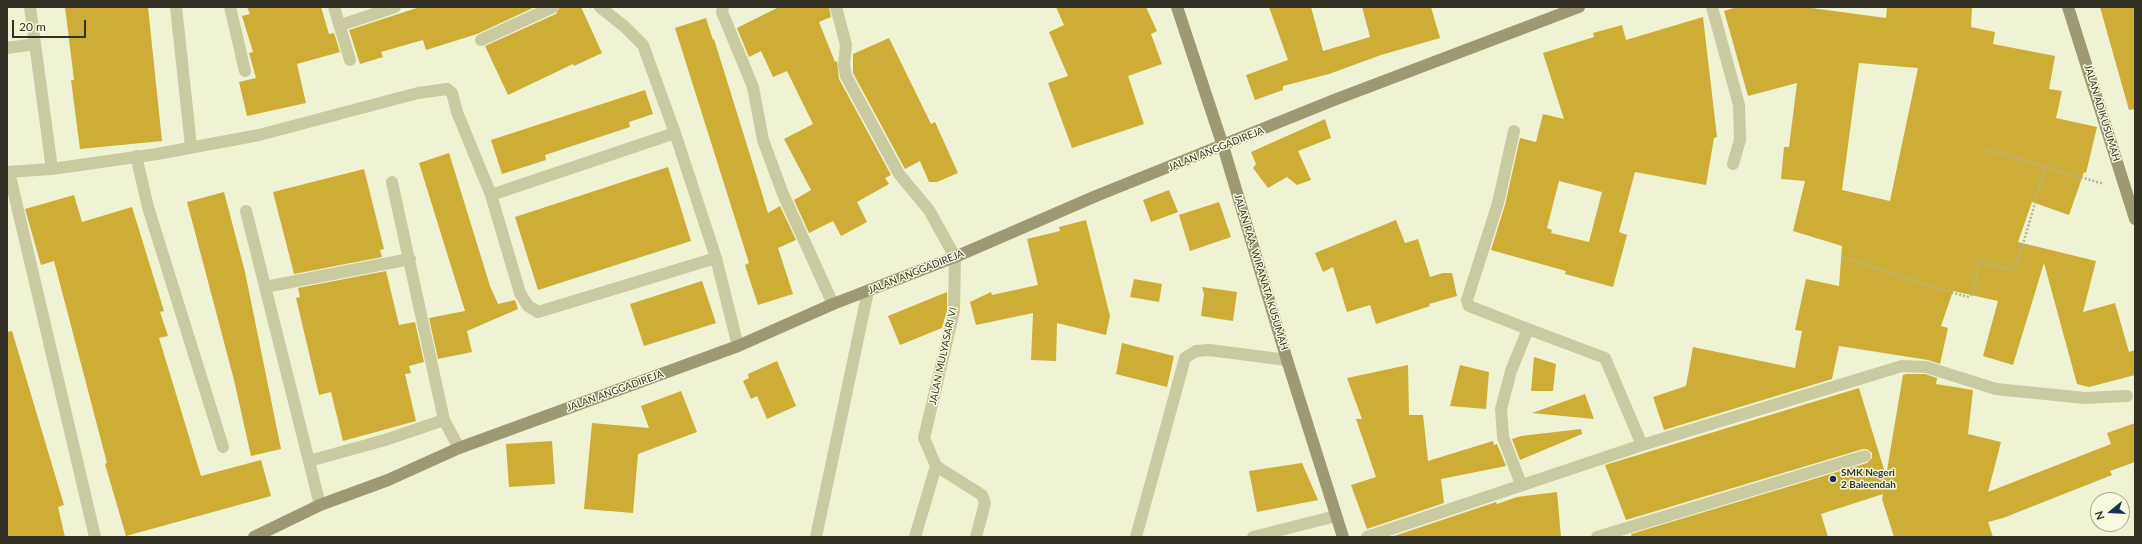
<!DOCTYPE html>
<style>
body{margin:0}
#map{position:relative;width:2142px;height:544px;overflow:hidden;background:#f0f2d4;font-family:Lato,sans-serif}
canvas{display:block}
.frame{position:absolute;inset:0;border:8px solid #333124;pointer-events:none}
.north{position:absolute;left:2090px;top:492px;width:40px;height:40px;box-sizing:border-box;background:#f8fae0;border:1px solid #a9aa95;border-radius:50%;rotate:252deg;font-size:11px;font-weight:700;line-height:16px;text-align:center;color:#333124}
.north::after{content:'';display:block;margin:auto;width:14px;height:18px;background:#173056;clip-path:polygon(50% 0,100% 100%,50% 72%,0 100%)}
.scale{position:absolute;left:12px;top:20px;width:74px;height:18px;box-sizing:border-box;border:2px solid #333124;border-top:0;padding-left:5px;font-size:12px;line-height:14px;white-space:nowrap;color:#333124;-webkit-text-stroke:3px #f8fae0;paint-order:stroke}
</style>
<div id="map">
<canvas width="2142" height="544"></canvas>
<div class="frame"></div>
<div class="north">N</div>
<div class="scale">20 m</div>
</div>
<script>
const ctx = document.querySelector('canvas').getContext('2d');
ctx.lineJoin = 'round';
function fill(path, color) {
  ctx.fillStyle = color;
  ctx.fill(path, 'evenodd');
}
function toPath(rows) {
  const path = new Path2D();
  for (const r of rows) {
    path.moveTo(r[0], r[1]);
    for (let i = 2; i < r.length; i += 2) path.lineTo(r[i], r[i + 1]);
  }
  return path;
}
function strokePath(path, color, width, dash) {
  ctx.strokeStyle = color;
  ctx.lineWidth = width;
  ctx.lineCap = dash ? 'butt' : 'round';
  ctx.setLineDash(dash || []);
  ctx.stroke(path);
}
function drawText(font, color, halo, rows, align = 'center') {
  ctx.font = font + ' Lato,sans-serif';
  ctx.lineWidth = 3;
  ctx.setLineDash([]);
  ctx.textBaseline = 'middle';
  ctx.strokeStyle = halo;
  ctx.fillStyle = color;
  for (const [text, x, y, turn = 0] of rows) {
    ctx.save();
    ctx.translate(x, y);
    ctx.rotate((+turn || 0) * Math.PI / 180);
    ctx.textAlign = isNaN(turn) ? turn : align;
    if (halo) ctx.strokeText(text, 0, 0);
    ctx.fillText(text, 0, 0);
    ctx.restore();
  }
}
fill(toPath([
 [65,7,148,7,162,141,80,149,71,80,74,80],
 [247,7,321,7,329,34,334,33,340,52,297,64,306,103,247,116,239,82,256,78,249,53,253,52,242,16,250,14],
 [420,7,535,7,477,34,426,50,423,40,381,52,383,57,360,64,349,30],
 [560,7,581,7,602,53,574,66,573,64,508,95,485,46,556,14],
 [779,7,829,7,831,17,819,22,835,62,837,61,839,79,891,175,885,178,889,184,857,202,867,222,841,236,833,221,809,233,794,200,811,190,784,139,813,124,787,71,773,77,761,51,749,57,737,28],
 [1056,7,1146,7,1157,31,1151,34,1162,64,1128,76,1144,124,1072,148,1048,83,1068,76,1049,32,1064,25],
 [1269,7,1311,7,1323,51,1370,37,1362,7,1431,7,1440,38,1381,55,1329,74,1283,86,1283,90,1255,100,1246,75,1288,60],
 [1737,7,1804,7,1886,18,1887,7,1972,7,1971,27,1995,32,1993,44,2055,56,2049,89,2062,91,2056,118,2097,127,2086,173,2084,172,2069,215,2032,202,2018,242,2096,261,2083,312,2115,303,2129,352,2135,350,2135,375,2089,387,2077,384,2044,263,2013,365,1983,356,1998,301,1953,291,1941,326,1948,328,1940,364,1928,360,1839,346,1832,379,1664,430,1653,397,1686,386,1693,347,1795,368,1802,331,1795,330,1806,279,1839,286,1842,246,1793,231,1805,181,1781,179,1784,147,1789,147,1797,83,1748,96,1724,11],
 [1859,63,1918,68,1890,201,1842,190],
 [2100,7,2135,7,2135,109,2129,110],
 [1703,17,1717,137,1714,138,1706,185,1635,172,1619,232,1627,235,1613,287,1565,274,1566,271,1491,250,1505,205,1520,138,1536,142,1543,114,1564,119,1543,53,1594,37,1593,33,1622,25,1626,40],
 [1559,181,1602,192,1589,242,1551,233,1552,230,1547,228],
 [706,18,713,40,714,39,768,213,780,206,796,240,778,248,793,294,758,305,745,265,749,263,675,28],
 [889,38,931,124,935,122,958,173,937,182,929,182,920,161,905,169,853,73,853,54],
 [645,90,653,114,629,122,630,127,545,155,546,160,502,174,491,140],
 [1325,119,1331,138,1298,151,1311,180,1297,185,1287,177,1268,188,1253,168,1256,164,1251,152],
 [449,153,490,286,498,304,515,300,518,309,467,331,472,352,438,359,429,318,465,311,419,163],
 [668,167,691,241,538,290,515,217],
 [364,169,384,249,380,250,382,257,294,274,273,192],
 [1169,190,1178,212,1151,222,1143,200],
 [224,192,245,272,281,449,251,456,234,380,187,202],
 [74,195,82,222,132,207,164,311,160,312,168,336,159,338,201,476,261,460,271,496,126,536,105,464,107,463,54,261,41,265,25,209],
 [1219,202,1231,237,1190,251,1179,215],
 [1086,220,1110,316,1106,335,1057,323,1056,361,1031,360,1033,313,976,325,970,302,991,292,992,295,1038,285,1027,239,1060,231,1059,227],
 [1396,220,1405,243,1418,239,1430,277,1443,273,1452,273,1457,296,1429,304,1430,306,1376,324,1370,305,1347,312,1333,267,1323,272,1315,253],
 [386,271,399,325,415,322,424,362,409,366,411,373,405,374,416,421,343,441,331,392,319,395,296,298,300,297,298,288],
 [1134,279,1162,284,1159,302,1130,297],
 [702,281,716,323,644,346,630,304],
 [1202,287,1237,292,1233,321,1201,316,1204,294],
 [947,292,947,310,942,328,900,345,888,316],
 [12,331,64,505,58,507,65,537,7,537,7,332],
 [1122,343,1174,356,1167,387,1116,374],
 [1534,357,1556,364,1553,391,1531,391],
 [777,361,796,406,767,419,757,396,751,399,743,381,749,378,748,374],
 [1408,365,1409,415,1423,415,1428,461,1493,441,1494,445,1497,444,1506,466,1441,479,1444,503,1367,529,1351,485,1376,477,1356,419,1362,419,1347,378],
 [1460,365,1489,372,1486,409,1450,406],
 [1907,374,1925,374,1937,378,1936,384,1973,390,1968,434,2001,442,1988,492,2111,444,2107,433,2135,423,2135,462,2110,471,2112,475,2003,518,1988,522,1993,537,1894,537,1882,499,1883,494,1821,514,1828,537,1632,537,1631,534,1867,463,1872,458,1872,453,1867,449,1863,449,1626,520,1605,465,1859,388,1886,476,1903,375],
 [681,391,697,432,638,454,633,513,584,509,592,423,649,428,641,406],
 [1585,394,1594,419,1532,413],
 [1581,429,1582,434,1520,460,1512,439,1521,436],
 [552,441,555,484,509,487,506,444],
 [1302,463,1318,500,1257,512,1249,471],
 [1557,492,1561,537,1391,537,1496,502,1497,504,1517,497]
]), '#cead36');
strokePath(toPath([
 [1981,148,2104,184],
 [1841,257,1934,288,1969,297,1973,293,1979,265,1984,263,2006,269,2012,268,2018,261,2046,166]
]), '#b6b48a', 2.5, [2, 2]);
strokePath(toPath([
 [392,182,444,420,459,448],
 [246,211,320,505],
 [265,287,410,259],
 [309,461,385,440,444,420]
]), '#cacaa0', 12);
strokePath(toPath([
 [30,7,52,169],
 [176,7,191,146],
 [230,7,245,71],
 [334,7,350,60],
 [600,7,625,27,643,45,675,133,716,258,738,346],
 [723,7,722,12,753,87,763,140,783,194,833,304],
 [836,7,846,45,844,65,846,76,899,174,929,210,955,257,954,311,924,438,936,466,982,495,985,503,976,537],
 [1712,7,1739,105,1740,140,1733,164],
 [341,25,395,7],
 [481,40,553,7],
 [7,48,35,44],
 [1514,131,1498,203,1467,300,1468,304,1469,306,1528,329,1605,358,1642,445],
 [675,133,491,195,520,293,528,306,538,312,716,258],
 [136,156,148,207,223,447],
 [7,172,52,169,157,154,259,135,418,93,447,89,452,93,457,112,491,195],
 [9,172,95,537],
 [1521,484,1503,437,1501,409,1511,371,1528,329],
 [816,537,868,291],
 [915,537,936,466],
 [1136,537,1185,358,1196,351,1209,350,1287,360],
 [1253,537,1336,516],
 [1367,537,1642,445,1902,366,1926,367,1996,389,2085,398,2127,396],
 [1597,537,1865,456]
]), '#cacaa0', 12);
strokePath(toPath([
 [1177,7,1223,146,1287,360,1343,537],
 [2068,7,2135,219],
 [254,537,320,505,388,480,459,448,738,346,833,304,955,257,1096,196,1334,100,1579,7]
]), '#9d9972', 12);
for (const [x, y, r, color] of [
 [1833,479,4,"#173056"]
]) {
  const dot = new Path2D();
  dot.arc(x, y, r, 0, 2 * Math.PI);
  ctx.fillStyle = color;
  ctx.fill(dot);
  strokePath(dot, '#f8fae0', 1.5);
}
drawText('10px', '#333124', '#f8fae0', [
 ["JALAN ADIKUSUMAH",2102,113,73],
 ["JALAN ANGGADIREJA",1216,149,-22],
 ["JALAN ANGGADIREJA",916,272,-22],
 ["JALAN RAA. WIRANATA KUSUMAH",1261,272,73],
 ["JALAN MULYASARI VI",943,356,-78],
 ["JALAN ANGGADIREJA",615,391,-20]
]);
drawText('bold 10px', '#333124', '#f8fae0', [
 ["SMK Negeri",1841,473],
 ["2 Baleendah",1841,485]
], 'left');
</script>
